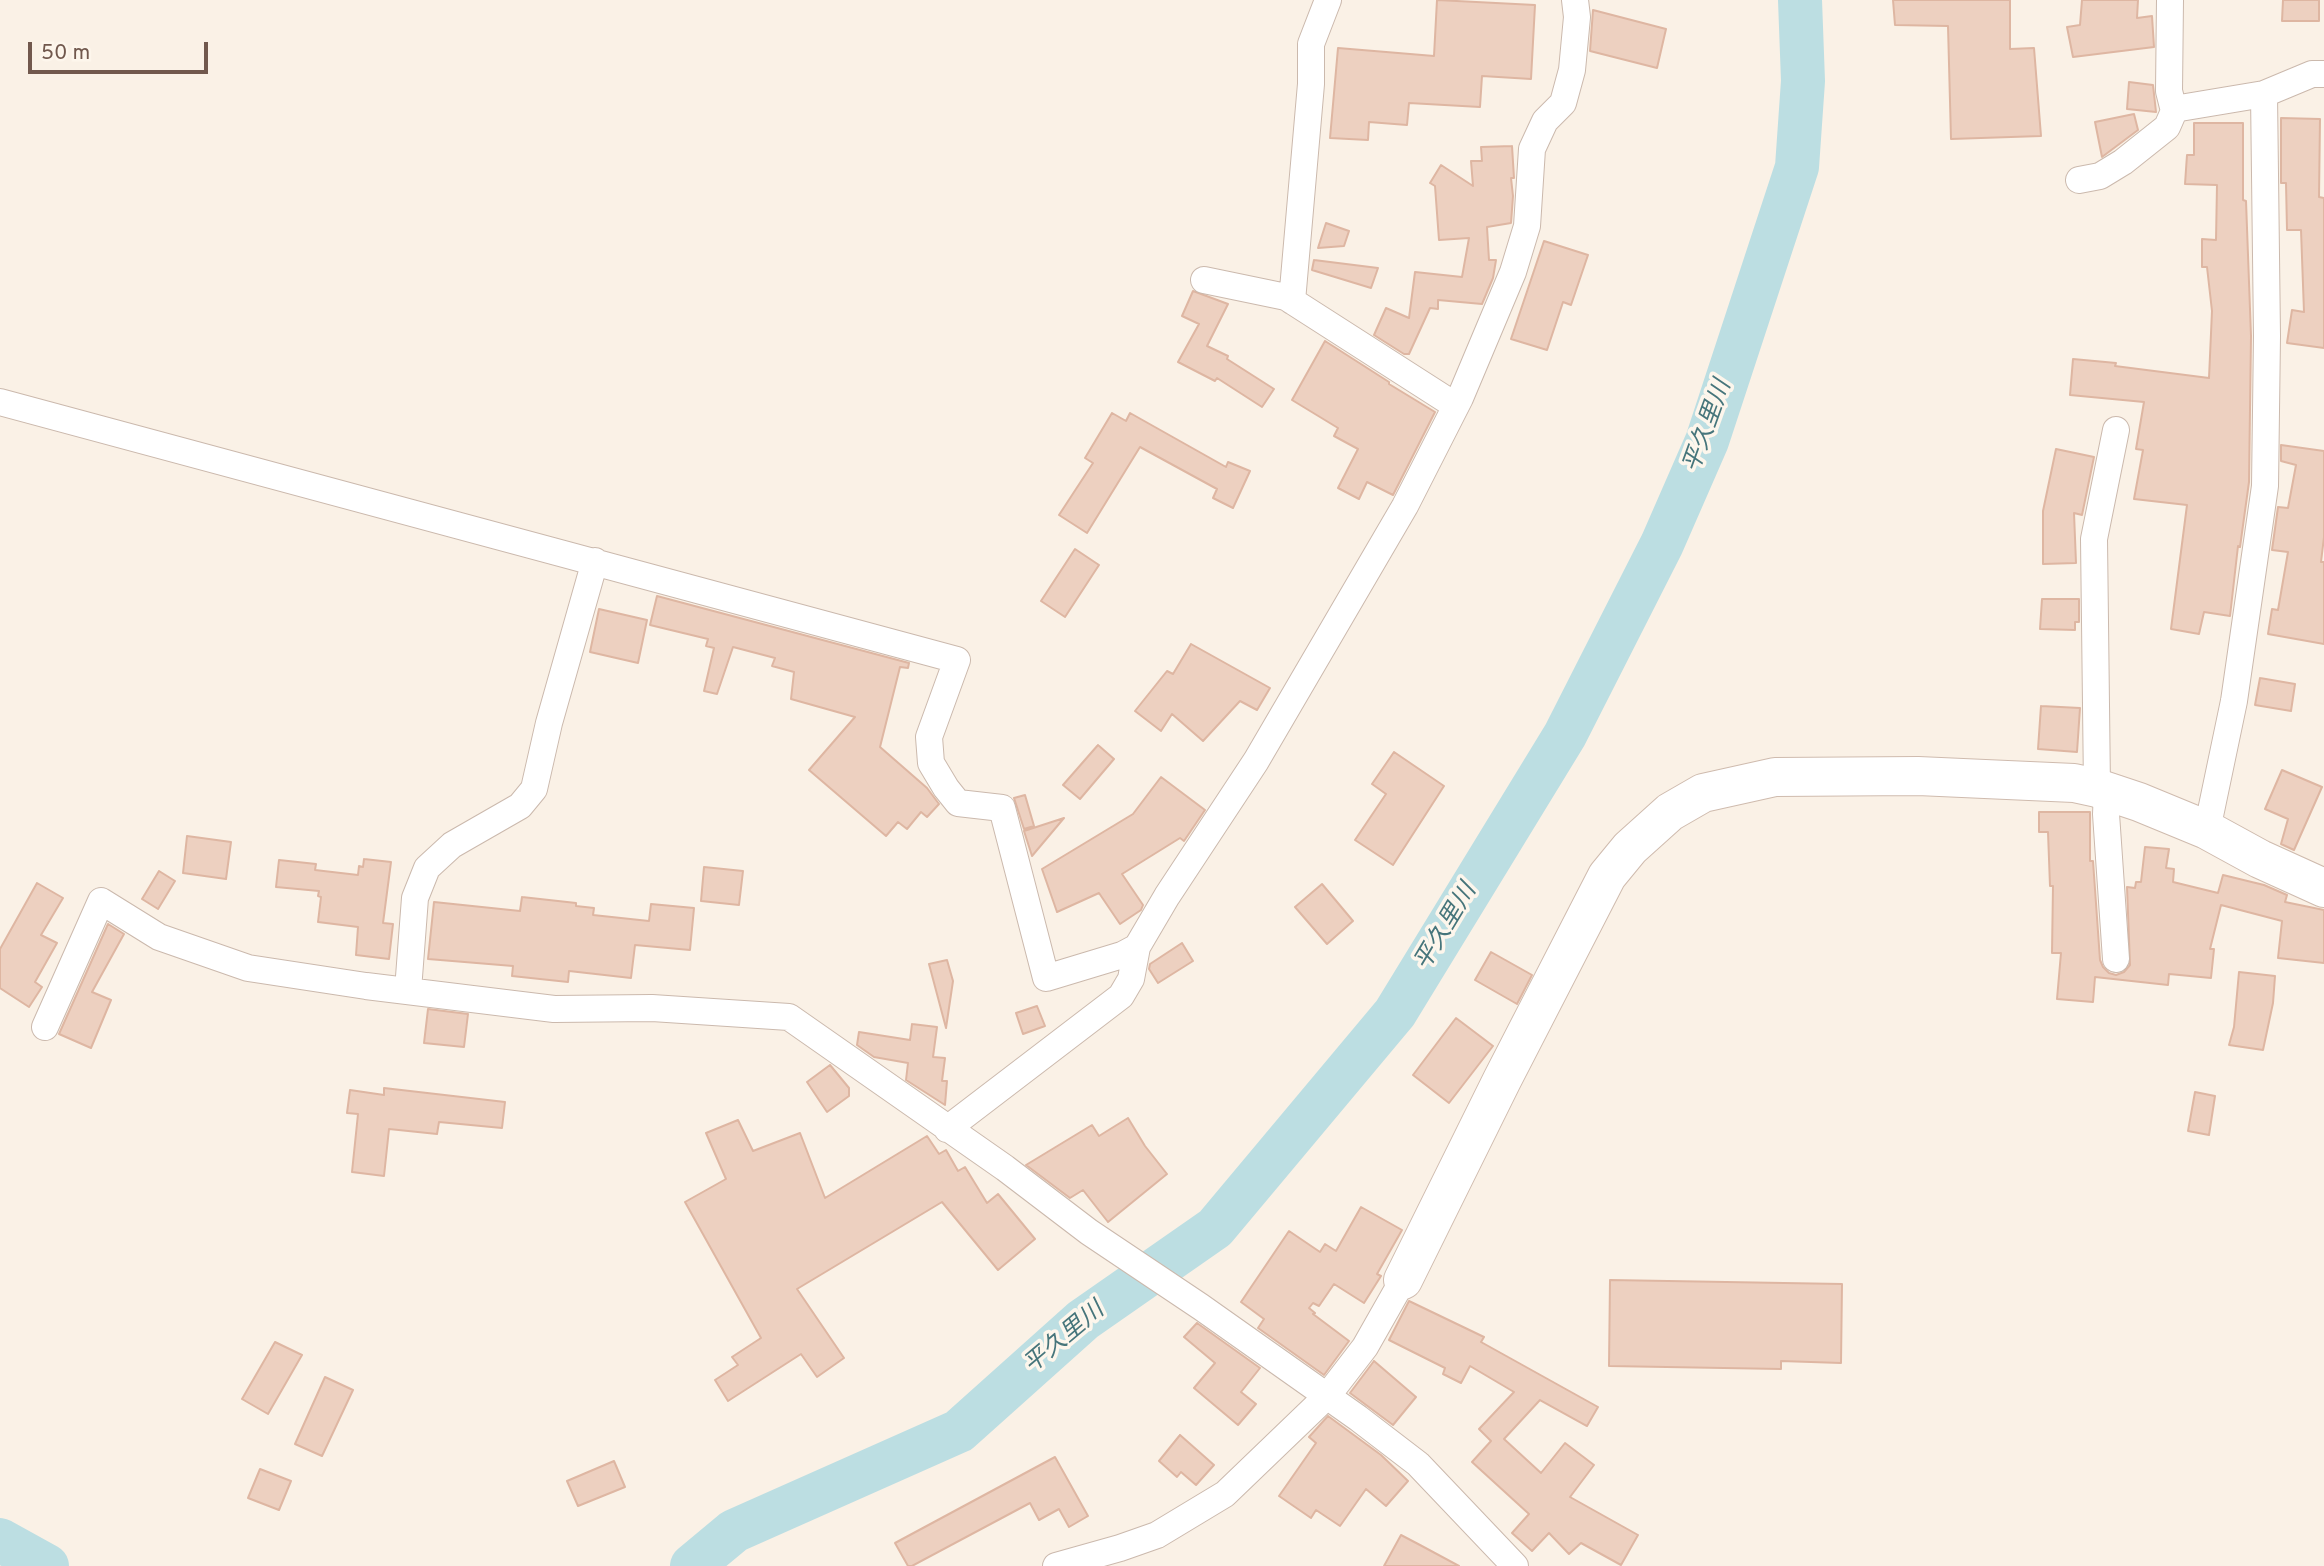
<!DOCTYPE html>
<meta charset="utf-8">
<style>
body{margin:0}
#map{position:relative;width:2324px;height:1566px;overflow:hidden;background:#faf1e6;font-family:Overpass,sans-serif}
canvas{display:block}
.scale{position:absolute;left:28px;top:42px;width:180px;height:32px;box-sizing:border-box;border:4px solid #71584d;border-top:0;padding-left:9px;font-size:21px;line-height:24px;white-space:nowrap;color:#71584d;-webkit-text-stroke:5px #fdf6ec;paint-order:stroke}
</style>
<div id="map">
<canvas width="2324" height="1566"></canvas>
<div class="scale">50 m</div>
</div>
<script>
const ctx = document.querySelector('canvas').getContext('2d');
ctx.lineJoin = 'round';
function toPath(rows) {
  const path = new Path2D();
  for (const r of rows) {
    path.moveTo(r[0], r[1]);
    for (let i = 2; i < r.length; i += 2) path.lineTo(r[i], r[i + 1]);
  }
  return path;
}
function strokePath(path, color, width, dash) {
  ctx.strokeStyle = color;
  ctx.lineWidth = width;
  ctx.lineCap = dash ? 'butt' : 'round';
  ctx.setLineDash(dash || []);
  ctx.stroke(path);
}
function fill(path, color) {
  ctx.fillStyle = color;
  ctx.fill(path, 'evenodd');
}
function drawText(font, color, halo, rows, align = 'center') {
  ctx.font = font + ' Overpass,"Noto Sans JP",sans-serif';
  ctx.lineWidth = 7;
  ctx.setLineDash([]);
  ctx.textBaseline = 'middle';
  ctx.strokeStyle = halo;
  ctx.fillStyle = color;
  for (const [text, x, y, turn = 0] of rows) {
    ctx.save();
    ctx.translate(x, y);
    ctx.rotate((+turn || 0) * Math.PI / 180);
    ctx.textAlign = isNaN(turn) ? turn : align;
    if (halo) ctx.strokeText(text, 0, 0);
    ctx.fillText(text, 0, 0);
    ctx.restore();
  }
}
strokePath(toPath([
 [0,1540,47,1566],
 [692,1566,734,1531,959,1431,1083,1320,1215,1228,1395,1013,1565,735,1662,544,1707,441,1797,167,1803,81,1800,0]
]), '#bcdee2', 44);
const building = toPath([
 [1437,0,1535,5,1531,79,1482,76,1480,107,1409,103,1407,125,1369,122,1368,140,1330,138,1338,48,1434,56,1437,0],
 [1893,0,2010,0,2010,49,2034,48,2041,136,1951,139,1948,26,1895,25,1893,0],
 [2082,0,2138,0,2137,18,2152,16,2154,47,2073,57,2067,27,2080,25,2082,0],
 [2283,0,2319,0,2319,21,2282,21,2283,0],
 [1593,10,1666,29,1657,68,1590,51,1593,10],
 [2129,82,2153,85,2156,112,2127,109,2129,82],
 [2134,114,2138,130,2102,157,2095,122,2134,114],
 [2281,118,2320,119,2319,197,2324,198,2324,348,2287,343,2292,310,2304,312,2301,230,2287,230,2286,183,2281,183,2281,118],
 [2194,123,2243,123,2243,200,2246,201,2251,336,2249,482,2240,547,2238,546,2230,616,2204,612,2199,634,2171,629,2187,505,2134,499,2143,450,2136,449,2144,402,2070,395,2073,359,2116,363,2115,366,2209,378,2212,311,2207,267,2202,267,2202,239,2216,240,2217,185,2185,184,2187,155,2194,155,2194,123],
 [1512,146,1514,178,1511,178,1513,196,1511,223,1487,227,1489,260,1496,260,1493,278,1482,304,1438,300,1438,309,1430,308,1409,354,1404,354,1374,335,1386,308,1409,318,1415,272,1462,277,1469,238,1439,240,1435,186,1430,183,1441,165,1473,186,1471,161,1482,161,1481,147,1512,146],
 [1326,223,1349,231,1344,246,1318,248,1326,223],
 [1544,241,1588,255,1571,305,1563,302,1547,350,1511,339,1544,241],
 [1314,260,1378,268,1371,288,1312,270,1314,260],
 [1193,291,1228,304,1207,346,1228,356,1227,359,1274,389,1262,407,1217,378,1215,381,1178,362,1199,324,1182,316,1193,291],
 [1325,341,1389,382,1389,384,1435,412,1393,495,1367,482,1359,499,1338,488,1358,449,1334,436,1338,428,1292,400,1325,341],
 [1112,413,1126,421,1130,413,1226,467,1228,462,1250,471,1233,508,1213,498,1217,489,1140,447,1087,533,1059,515,1093,463,1085,458,1112,413],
 [2281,445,2324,451,2324,537,2321,562,2324,562,2324,644,2268,634,2272,609,2278,610,2288,552,2272,550,2278,507,2288,508,2296,465,2281,461,2281,445],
 [2056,449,2094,457,2082,515,2074,513,2076,563,2043,564,2043,511,2056,449],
 [1075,549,1099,565,1065,617,1041,601,1075,549],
 [657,596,909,663,908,668,900,667,880,747,927,788,939,804,927,817,921,812,907,829,898,822,886,836,809,770,855,717,791,699,794,672,772,666,775,658,733,647,717,694,704,691,714,648,706,646,708,639,650,625,657,596],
 [2042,599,2079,599,2079,622,2075,622,2075,630,2040,629,2042,599],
 [599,609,647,620,638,663,590,652,599,609],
 [1191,644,1270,688,1257,710,1240,701,1203,741,1172,714,1161,731,1135,711,1167,671,1173,674,1191,644],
 [2260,678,2295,684,2291,711,2255,705,2260,678],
 [2041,706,2080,708,2077,752,2038,749,2041,706],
 [1098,745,1114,759,1080,799,1063,785,1098,745],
 [1394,752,1444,786,1393,865,1355,840,1386,794,1372,784,1394,752],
 [2282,770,2322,787,2294,850,2281,844,2288,819,2265,809,2282,770],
 [1161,777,1205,810,1184,841,1180,838,1122,874,1143,905,1141,910,1120,924,1099,893,1057,912,1042,869,1133,814,1161,777],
 [1025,795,1034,826,1024,829,1014,798,1025,795],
 [2039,812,2090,812,2090,861,2093,861,2100,960,2103,967,2109,973,2116,975,2124,972,2130,965,2127,887,2135,888,2136,882,2141,882,2145,847,2169,849,2166,868,2174,869,2173,882,2218,893,2223,875,2264,885,2287,895,2285,902,2324,910,2324,963,2278,958,2282,921,2221,905,2210,949,2214,949,2211,978,2169,974,2168,985,2095,977,2093,1002,2057,999,2061,953,2052,953,2053,886,2050,886,2048,832,2039,832,2039,812],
 [1064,818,1032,856,1024,831,1064,818],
 [187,836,231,842,226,879,183,873,187,836],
 [364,859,391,862,383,923,393,924,389,959,356,955,358,927,318,922,321,897,318,896,319,891,276,887,279,860,316,864,315,870,358,875,359,866,363,867,364,859],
 [704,867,743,871,739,905,701,901,704,867],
 [159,871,175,881,158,909,142,899,159,871],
 [37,883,63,898,41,935,57,943,35,982,42,987,29,1007,0,988,0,949,37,883],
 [1322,884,1353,921,1327,944,1295,907,1322,884],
 [522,897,576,903,576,906,594,908,593,915,649,921,651,904,694,908,690,950,635,945,631,978,569,971,568,982,512,976,513,966,428,959,434,902,520,911,522,897],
 [108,924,124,934,92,992,111,1000,91,1048,59,1034,108,924],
 [1182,943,1193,961,1158,983,1149,969,1150,964,1182,943],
 [1491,952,1532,975,1517,1004,1475,980,1491,952],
 [947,960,953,981,946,1028,929,964,947,960],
 [2239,972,2275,976,2273,1003,2263,1050,2229,1045,2234,1027,2239,972],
 [1037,1006,1045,1026,1023,1034,1016,1013,1037,1006],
 [428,1009,468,1014,464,1047,424,1043,428,1009],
 [1456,1018,1493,1046,1449,1103,1413,1075,1456,1018],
 [912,1024,937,1027,933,1057,945,1058,942,1081,947,1081,945,1105,906,1080,908,1063,874,1057,857,1045,859,1032,910,1040,912,1024],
 [830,1065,849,1088,849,1096,827,1112,807,1082,830,1065],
 [384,1088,505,1102,502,1128,439,1122,437,1134,389,1129,384,1176,352,1172,358,1114,347,1113,350,1090,384,1095,384,1088],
 [2195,1092,2215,1096,2209,1135,2188,1131,2195,1092],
 [1128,1118,1145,1146,1167,1174,1108,1222,1083,1190,1070,1198,1026,1165,1092,1125,1099,1136,1128,1118],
 [738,1120,753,1151,800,1133,825,1198,927,1136,939,1154,946,1150,958,1171,965,1167,987,1203,998,1194,1035,1239,998,1270,942,1202,797,1289,844,1358,817,1377,801,1354,728,1401,715,1380,738,1365,732,1357,761,1338,685,1202,726,1179,706,1133,738,1120],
 [1361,1207,1402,1230,1377,1274,1381,1276,1364,1303,1334,1284,1319,1306,1313,1303,1309,1308,1315,1313,1313,1314,1349,1341,1324,1375,1258,1328,1264,1319,1241,1302,1289,1231,1320,1252,1325,1244,1336,1251,1361,1207],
 [1610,1280,1842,1284,1841,1363,1781,1361,1781,1369,1609,1366,1610,1280],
 [1409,1301,1484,1337,1481,1342,1598,1407,1587,1426,1540,1400,1504,1439,1541,1473,1565,1443,1594,1465,1570,1497,1638,1535,1621,1565,1581,1543,1569,1554,1549,1533,1532,1551,1512,1533,1529,1514,1472,1462,1491,1441,1479,1429,1514,1392,1470,1366,1461,1383,1443,1374,1445,1368,1389,1340,1409,1301],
 [1197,1323,1260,1368,1241,1392,1256,1404,1238,1425,1194,1388,1215,1363,1184,1337,1197,1323],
 [275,1342,302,1355,268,1414,242,1399,275,1342],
 [1374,1361,1416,1397,1393,1425,1350,1393,1374,1361],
 [325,1377,353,1390,322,1456,295,1444,325,1377],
 [1328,1416,1381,1455,1408,1481,1386,1506,1366,1489,1340,1526,1316,1510,1311,1518,1279,1496,1316,1443,1309,1437,1328,1416],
 [1180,1435,1214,1465,1196,1485,1181,1472,1177,1477,1159,1461,1180,1435],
 [1055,1457,1088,1516,1069,1527,1059,1509,1039,1520,1030,1503,912,1566,908,1566,895,1543,1055,1457],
 [614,1461,625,1487,578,1506,567,1481,614,1461],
 [260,1469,291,1481,279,1510,248,1498,260,1469],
 [1401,1535,1420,1545,1459,1566,1384,1566,1401,1535]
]);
fill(building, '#edd0c0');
strokePath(building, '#deb6a2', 2);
const street = toPath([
 [2170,0,2169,91,2174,111],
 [2079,180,2100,176,2123,162,2167,127,2174,111,2180,108,2264,94,2312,74,2324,74],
 [1204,280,1286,297,1456,406],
 [1292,301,1311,84,1311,44,1328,0],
 [0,402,957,660,929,737,931,763,946,788,958,803,1002,808,1046,978,1122,955,1137,947],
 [2097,788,2094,539,2116,430],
 [2107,791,2106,814,2116,959],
 [2207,830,2234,701,2265,486,2267,336,2264,94],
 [408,990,415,898,427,868,452,845,520,806,534,789,549,723,595,561],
 [45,1027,101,901,159,937,248,968,366,986,554,1009,652,1008,789,1017,1005,1168,1089,1232,1201,1307,1358,1418,1418,1464,1515,1566],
 [947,1129,1121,996,1131,979,1137,947,1167,896,1256,761,1405,506,1460,398,1513,272,1527,226,1532,149,1545,121,1563,103,1572,70,1577,17,1575,0],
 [1056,1566,1120,1548,1157,1535,1225,1494,1328,1395,1365,1347,1403,1280]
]);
const secondary = toPath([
 [1403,1280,1502,1080,1607,876,1630,848,1670,812,1703,793,1775,777,1918,776,2074,783,2097,788,2139,802,2207,830,2260,859,2324,888]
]);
strokePath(street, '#cbb9ad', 28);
strokePath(secondary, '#cfbbae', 40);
strokePath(street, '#fff', 26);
strokePath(secondary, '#fff', 38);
drawText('italic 24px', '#46757b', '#fdf6ec', [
 ["平久里川",1709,427,-70],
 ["平久里川",1447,928,-59],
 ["平久里川",1065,1339,-40]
]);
</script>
